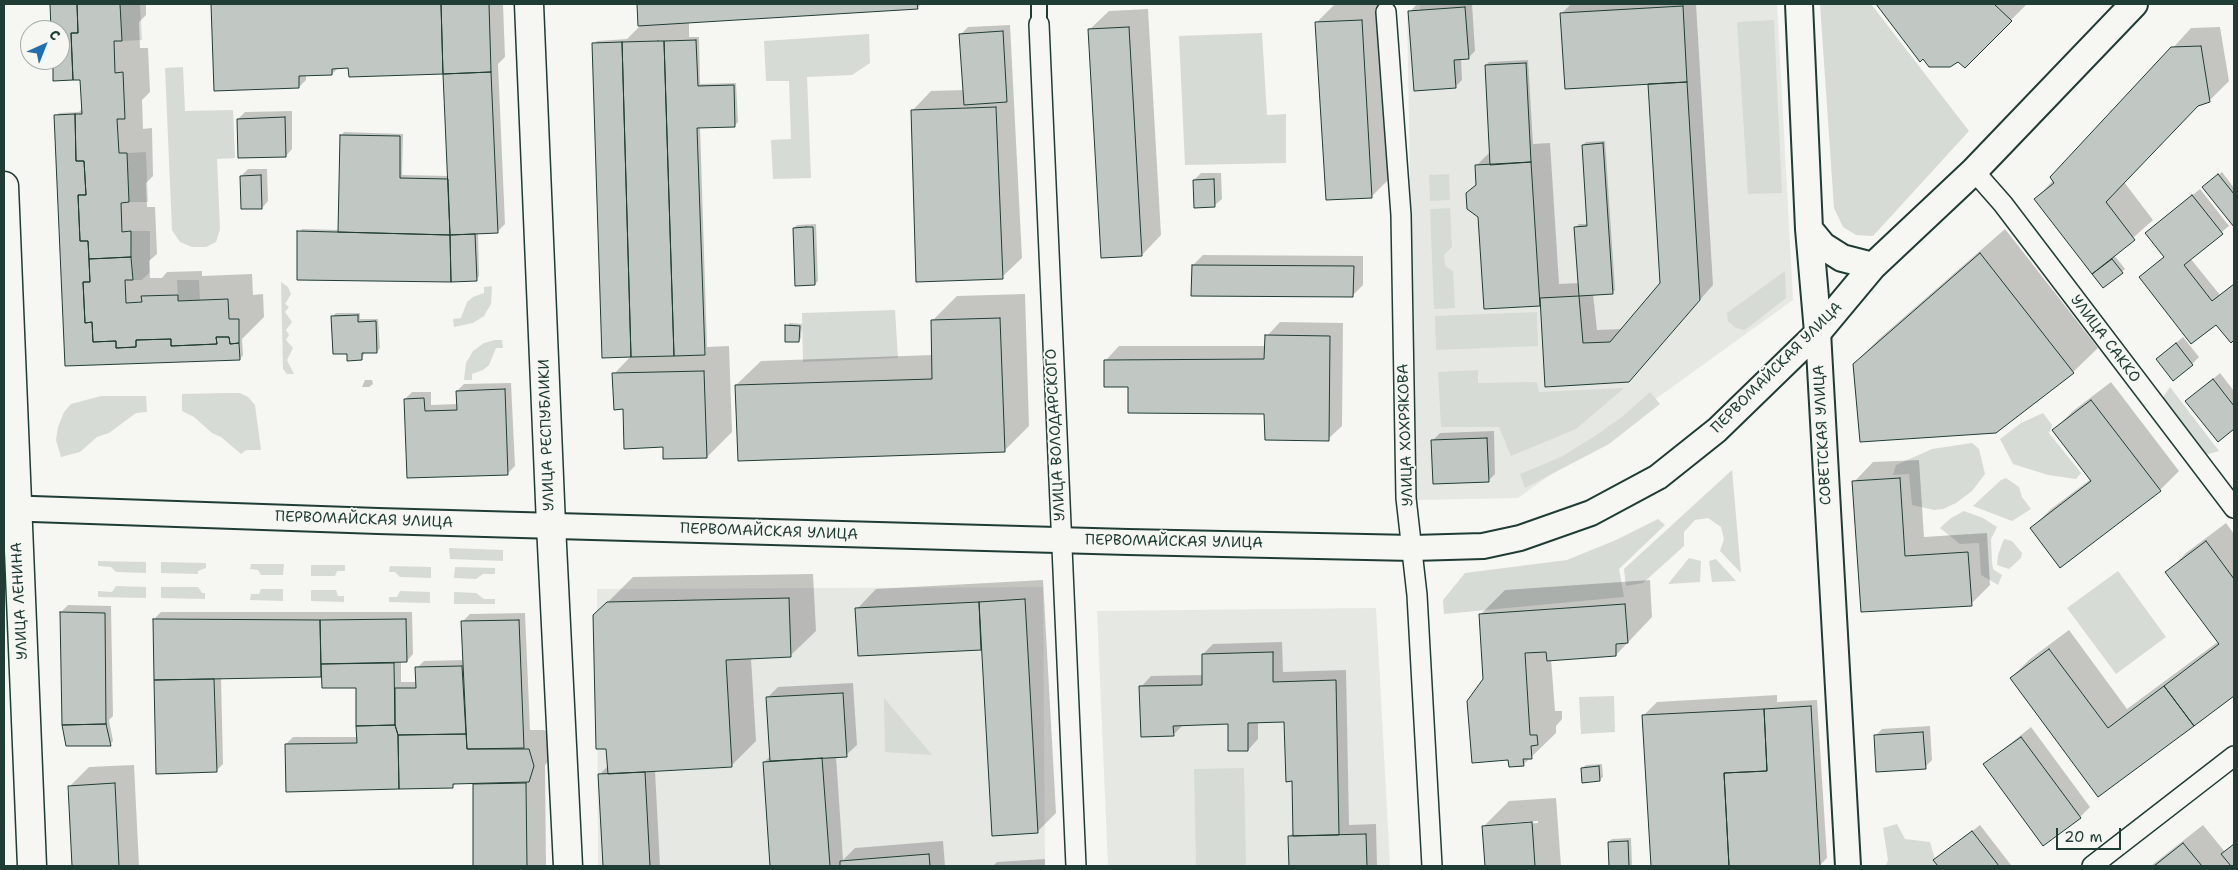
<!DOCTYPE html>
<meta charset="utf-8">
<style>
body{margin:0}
#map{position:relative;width:2238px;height:870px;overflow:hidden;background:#f6f6f2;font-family:"Shantell Sans",sans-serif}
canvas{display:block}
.frame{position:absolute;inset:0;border:5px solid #1f3d34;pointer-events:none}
.north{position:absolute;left:20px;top:20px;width:50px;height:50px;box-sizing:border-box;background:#f6f6f2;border:1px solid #a0aca6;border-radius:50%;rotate:44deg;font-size:14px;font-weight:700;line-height:20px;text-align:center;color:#1f3d34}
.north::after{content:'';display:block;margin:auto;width:18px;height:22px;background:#1f6fb2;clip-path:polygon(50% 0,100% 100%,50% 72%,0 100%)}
.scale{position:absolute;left:2056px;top:828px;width:65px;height:22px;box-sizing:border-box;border:2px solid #1f3d34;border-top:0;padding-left:6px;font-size:15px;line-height:18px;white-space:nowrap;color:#1f3d34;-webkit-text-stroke:4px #f6f6f2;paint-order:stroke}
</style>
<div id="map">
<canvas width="2238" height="870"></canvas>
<div class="frame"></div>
<div class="north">С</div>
<div class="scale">20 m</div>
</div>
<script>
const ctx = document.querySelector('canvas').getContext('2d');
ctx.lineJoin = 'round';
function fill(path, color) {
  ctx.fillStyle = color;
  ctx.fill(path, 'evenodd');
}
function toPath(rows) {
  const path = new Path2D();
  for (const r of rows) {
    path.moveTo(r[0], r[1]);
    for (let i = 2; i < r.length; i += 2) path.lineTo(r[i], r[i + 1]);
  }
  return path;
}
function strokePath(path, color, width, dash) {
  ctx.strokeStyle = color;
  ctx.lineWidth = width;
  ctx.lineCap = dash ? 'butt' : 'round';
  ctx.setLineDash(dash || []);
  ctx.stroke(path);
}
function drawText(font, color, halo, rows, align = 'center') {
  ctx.font = font + ' "Shantell Sans",sans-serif';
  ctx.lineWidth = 4;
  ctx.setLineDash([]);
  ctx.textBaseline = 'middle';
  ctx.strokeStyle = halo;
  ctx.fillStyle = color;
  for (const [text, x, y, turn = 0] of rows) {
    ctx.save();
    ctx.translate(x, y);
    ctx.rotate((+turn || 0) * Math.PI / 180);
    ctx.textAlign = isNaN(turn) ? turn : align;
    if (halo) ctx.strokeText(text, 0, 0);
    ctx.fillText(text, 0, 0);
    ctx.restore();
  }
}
fill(toPath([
 [1420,4,1777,4,1793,300,1518,498,1416,500,1407,11,1420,10],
 [1043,587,1045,866,598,866,597,589],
 [1376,608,1390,866,1108,866,1097,611]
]), '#e6e8e4');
fill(toPath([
 [120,4,140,4,142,40,122,41],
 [1820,4,1871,4,1969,131,1873,236,1856,235,1843,227,1834,208],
 [1774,20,1782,193,1748,194,1737,22],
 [1262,33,1267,115,1286,114,1286,163,1185,165,1179,36],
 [869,34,870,63,852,75,807,77,811,178,773,179,771,140,791,139,789,81,766,81,764,41],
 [183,67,185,111,233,110,235,158,217,159,220,229,216,242,206,247,192,247,180,242,172,230,165,68],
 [146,152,148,202,129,202,127,153],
 [1449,174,1450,200,1430,201,1429,175],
 [1450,208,1452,247,1444,255,1445,266,1453,271,1455,308,1434,309,1430,209],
 [131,231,150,231,150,272,142,280,133,280],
 [1785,271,1786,298,1745,330,1736,328,1728,321,1727,313],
 [177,280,199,280,200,300,178,301],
 [281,282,288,287,291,294,285,304,289,307,285,312,292,322,286,330,289,335,286,340,293,348,287,360,294,374,287,374,283,369],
 [492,286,491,304,484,316,473,323,454,327,453,319,461,318,467,302,473,297,484,293,484,287],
 [895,310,898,358,803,362,802,313],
 [1537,312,1538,346,1436,350,1435,316],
 [495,340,502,340,503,348,496,348,489,365,483,370,472,374,472,380,464,380,466,363,473,351,484,343],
 [1478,370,1478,383,1537,382,1539,392,1624,388,1576,429,1511,456,1499,427,1441,427,1438,372],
 [2170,387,2219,451,2205,455,2162,399],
 [1650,392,1660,404,1609,444,1525,488,1520,474,1561,457,1592,438,1622,417],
 [227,393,240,393,248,397,255,405,261,450,246,450,241,454,221,437,212,433,194,417,182,411,182,394],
 [101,396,146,396,147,412,136,413,109,433,97,437,80,452,61,457,56,440,58,427,64,412,71,404],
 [2043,413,2052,425,2049,433,2081,473,2076,479,2048,475,2013,464,2000,439,2021,423],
 [1972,443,1979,449,1985,474,1972,491,1956,503,1943,509,1934,510,1912,505,1909,474,1893,475,1896,465,1932,449],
 [1732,470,1741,573,1720,551,1724,539,1721,527,1708,518,1695,520,1684,532,1684,546,1643,583,1626,586,1624,569],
 [2006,478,2019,487,2022,497,2031,509,2012,521,1973,506,2001,480],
 [1964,511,1983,518,1997,527,1991,539,1992,562,1993,569,2002,575,1998,585,1981,575,1979,543,1960,544,1940,528,1951,518],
 [1658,519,1665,525,1619,569,1624,597,1444,614,1443,600,1465,573,1567,560,1616,540],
 [2004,539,2012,541,2022,553,2021,558,2009,569,1997,565,1998,555],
 [449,548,503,550,503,561,450,559],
 [1689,558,1701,561,1700,582,1668,584],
 [1716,559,1736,581,1712,582,1709,561],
 [98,561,146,562,146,573,116,572,111,567,98,566],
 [161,562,206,563,206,568,198,571,198,574,161,573],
 [251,564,284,564,283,575,261,575,258,570,250,569],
 [311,565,345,565,345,571,337,571,335,576,311,576],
 [390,566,431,567,431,578,400,577,395,572,389,572],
 [455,567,495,568,495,574,483,574,476,579,454,578],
 [2118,571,2166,637,2116,674,2067,608],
 [116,586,146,587,146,598,98,597,98,591,112,592],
 [161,587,198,587,202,593,205,593,205,599,161,598],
 [261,589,283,589,283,601,250,600,251,594,259,594],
 [311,590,336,590,338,596,344,596,344,602,311,601],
 [400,591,430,592,430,603,389,602,389,597,397,597],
 [454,592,476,593,484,599,495,599,495,604,454,604],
 [1614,696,1615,732,1581,734,1579,697],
 [884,698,932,755,885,752],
 [1244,768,1246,866,1196,866,1194,769],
 [1897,824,1905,839,1930,842,1937,866,1886,866,1888,860,1883,828]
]), '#d6dbd6');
fill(toPath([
 [52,4,146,4,146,15,139,22,140,48,148,48,150,92,142,100,143,129,152,128,153,176,146,183,147,207,155,207,157,254,149,261,150,278,162,278,167,272,202,271,202,276,252,274,253,295,263,294,264,317,242,339,243,355,240,359,66,365,56,116,59,113,79,112,83,108,82,79,54,60,60,60,60,30,53,30],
 [213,4,503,4,505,57,498,64,505,224,498,231,478,232,479,276,476,280,299,232,302,229,339,230,341,136,344,132,403,134,402,175,449,176,446,73,339,67,332,74,306,75,306,80,299,87],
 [638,4,922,4,917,8,689,22,689,37,699,37,700,84,736,83,738,122,735,125,700,126,707,347,729,346,732,432,707,457,664,446,624,408,614,374,631,356,594,44,597,41,627,39,640,26],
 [1335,4,1381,4,1391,177,1372,196,1327,199,1316,23],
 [1472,4,1475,51,1468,58,1461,58,1462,80,1455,87,1410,12,1416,5],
 [1571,4,1696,4,1713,285,1628,381,1547,386,1542,303,1540,305,1477,184,1476,166,1491,151,1486,65,1489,62,1528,60,1533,144,1550,143,1559,284,1580,283,1576,227,1579,224,1588,224,1583,145,1586,142,1605,141,1615,290,1612,293,1593,294,1597,330,1623,329,1662,283,1650,83,1561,14],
 [1878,4,2027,4,1965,66,1958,60,1923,57,1920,60],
 [1148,9,1161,235,1142,255,1089,30,1109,11],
 [1010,25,1022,258,1002,277,912,111,931,91,964,90,961,34,968,27],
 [2220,27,2229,81,2209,101,2198,104,2124,182,2153,220,2114,255,2125,269,2104,286,2036,199,2191,28],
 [292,111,292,149,286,156,238,119,245,112],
 [248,169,267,169,268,201,262,208,241,176],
 [2222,172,2234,188,2234,225,2204,187],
 [1201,173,1221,173,1222,199,1215,205,1194,180],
 [2200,189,2229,226,2190,258,2220,295,2234,284,2234,338,2231,341,2217,323,2140,277,2164,257,2146,233],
 [816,224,818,281,815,284,794,228,797,225],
 [2005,229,2098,348,2073,372,1854,364,1879,339],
 [1203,255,1363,256,1363,285,1353,295,1193,265],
 [1025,294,1029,426,1004,451,736,385,761,361,933,355,932,321,957,296],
 [336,313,360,313,360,319,378,319,380,348,377,352,365,352,362,359,348,353,332,317],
 [1280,322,1343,323,1342,426,1328,439,1266,413,1106,360,1119,346,1266,346,1267,336],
 [790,323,802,324,801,338,798,341,787,326],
 [2183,337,2199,357,2192,364,2164,353],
 [2220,373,2234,391,2234,427,2218,440,2194,395],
 [365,380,372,380,373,384,369,387,362,387],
 [2111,382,2179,471,2160,490,2032,528,2051,509,2091,479,2054,430,2073,411],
 [511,383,515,466,508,473,405,399,412,392,431,392,431,405,458,404,457,391,464,384],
 [1494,431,1495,474,1489,480,1433,440,1440,433],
 [1919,460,1924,537,1987,533,1990,585,1971,604,1862,611,1854,482,1873,462],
 [2226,523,2234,534,2234,693,2098,796,2011,678,2030,659,2069,630,2127,709,2219,641,2167,573,2186,553],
 [813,574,816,631,791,655,751,658,756,741,731,766,655,770,660,866,604,866,599,775,609,765,594,616,633,577],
 [1043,580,1056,813,1037,832,982,648,859,655,857,609,876,589],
 [1650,580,1652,617,1616,655,1551,659,1555,711,1562,711,1562,719,1556,726,1556,733,1523,765,1485,680,1480,615,1505,590],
 [68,605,111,606,113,716,109,720,113,741,110,744,61,612],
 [161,612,412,612,413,654,407,661,401,661,401,682,417,682,417,668,424,661,464,660,463,621,470,614,525,613,530,730,544,730,550,733,553,746,548,762,545,765,546,866,474,866,474,783,456,783,452,787,286,744,293,737,358,737,357,687,323,675,221,677,223,764,216,771,157,772,154,619],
 [1282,642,1283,672,1346,670,1349,825,1376,824,1377,866,1290,866,1289,837,1295,831,1293,780,1285,721,1258,722,1258,739,1248,750,1229,723,1184,724,1173,735,1141,687,1151,676,1203,675,1203,654,1213,644],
 [853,683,857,745,846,755,836,756,843,860,855,848,943,841,945,866,771,866,764,762,771,756,767,698,778,687],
 [1777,695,1777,702,1817,700,1827,858,1820,865,1794,866,1652,866,1643,716,1657,702],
 [1930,726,1932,760,1925,767,1875,736,1882,729],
 [2031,727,2090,807,2080,817,1985,764],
 [1602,764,1603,777,1599,780,1582,768,1586,765],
 [134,765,139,866,74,866,70,786,89,767],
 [1556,798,1561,866,1486,866,1484,826,1509,801],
 [1538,821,1538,823,1508,825,1508,823],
 [1980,825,2011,865,1940,866,1935,860],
 [2203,825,2225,852,2234,843,2234,866,2151,866],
 [1631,838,1632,866,1602,866,1610,866,1609,842,1612,839],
 [1045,859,1045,866,993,866,997,862]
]), '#0003');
const building = toPath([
 [50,4,77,4,78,33,71,33,73,80,53,81,53,60,60,60,60,30,51,30,50,4],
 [77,4,120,4,122,41,114,41,115,73,123,72,125,119,117,119,119,153,127,153,129,202,121,203,122,232,131,231,131,257,89,259,88,241,80,241,78,195,86,195,84,161,76,161,75,114,82,114,80,80,73,80,71,33,78,33,77,4],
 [211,4,441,4,443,74,349,77,348,68,332,69,332,75,299,76,299,88,214,91,211,4],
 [441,4,489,4,491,72,443,74,441,4],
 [637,4,917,4,918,9,638,26,637,4],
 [1876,4,1994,4,2012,21,1965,68,1958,62,1950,67,1929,67,1923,59,1920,62,1876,4],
 [1683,6,1687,82,1565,89,1560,13,1683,6],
 [1465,7,1469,59,1454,60,1456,88,1414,91,1408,11,1465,7],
 [1362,20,1372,198,1326,200,1315,22,1362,20],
 [1129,27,1142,256,1101,258,1088,29,1129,27],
 [1003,31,1007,102,964,105,959,34,1003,31],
 [696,40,698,86,734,85,735,127,697,128,705,355,674,356,664,41,696,40],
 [658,41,664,41,674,356,631,357,622,42,658,41],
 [622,42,631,357,602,358,592,43,622,42],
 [2201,46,2210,102,2198,106,2106,202,2135,240,2092,274,2034,199,2054,183,2050,177,2171,47,2201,46],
 [1526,63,1531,162,1490,165,1485,65,1526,63],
 [491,72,498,233,450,235,443,74,491,72],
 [1687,82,1700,300,1629,382,1545,387,1540,298,1579,296,1583,343,1610,342,1660,283,1648,84,1687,82],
 [996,107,1003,279,916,282,911,110,996,107],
 [75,114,76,161,84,161,86,195,78,195,80,241,88,241,90,282,83,282,85,323,92,322,93,342,116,341,116,348,136,347,136,340,171,339,171,346,217,344,216,337,229,337,230,344,239,343,240,360,65,366,54,115,75,114],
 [285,117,286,157,238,158,237,119,285,117],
 [340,135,400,136,400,178,448,179,450,235,338,232,340,135],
 [1603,143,1613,294,1579,296,1574,227,1587,226,1582,145,1603,143],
 [1531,162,1540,306,1484,309,1478,217,1467,209,1466,193,1476,185,1475,165,1531,162],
 [2218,174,2234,194,2234,227,2202,187,2218,174],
 [261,175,262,209,241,209,240,176,261,175],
 [1214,179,1215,207,1194,208,1193,180,1214,179],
 [2192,195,2223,234,2184,265,2212,301,2234,284,2234,340,2231,343,2216,325,2191,344,2139,277,2164,257,2145,233,2192,195],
 [806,227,813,227,815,285,795,286,793,228,806,227],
 [297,231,450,235,451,282,297,280,297,231],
 [475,234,477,281,451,282,450,235,475,234],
 [1980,253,2074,373,1996,433,1860,442,1853,364,1980,253],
 [131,257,133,280,125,280,126,303,142,302,141,296,178,295,178,301,228,299,229,319,239,319,239,343,230,344,229,337,216,337,217,344,171,346,171,339,136,340,136,347,116,348,116,341,93,342,92,322,85,323,83,282,90,282,89,259,131,257],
 [2112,259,2123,273,2103,288,2092,274,2112,259],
 [1192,265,1354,266,1353,297,1191,296,1192,265],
 [358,315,358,322,376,321,377,353,362,353,362,360,347,361,347,354,333,354,331,316,358,315],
 [1000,318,1005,452,738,461,735,385,932,379,931,320,1000,318],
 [785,325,800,326,799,342,785,342,785,325],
 [1265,335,1330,336,1329,441,1265,440,1264,414,1128,413,1128,387,1104,387,1104,360,1264,359,1265,335],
 [2176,343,2193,365,2173,381,2156,359,2176,343],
 [704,371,707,458,663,459,663,447,624,449,623,409,614,410,612,373,704,371],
 [2213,379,2234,406,2234,429,2218,442,2185,401,2213,379],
 [505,389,508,475,407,478,404,399,424,398,425,411,457,410,456,391,505,389],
 [2091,400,2161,491,2060,568,2030,528,2091,481,2052,430,2091,400],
 [1487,438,1489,482,1433,484,1431,440,1487,438],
 [1900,478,1905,556,1968,552,1972,606,1861,612,1852,481,1900,478],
 [2206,541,2234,579,2234,696,2194,726,2164,686,2219,644,2165,572,2206,541],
 [789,598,791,657,726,660,732,767,608,774,606,749,596,749,593,615,607,602,789,598],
 [1025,599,1038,833,992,836,979,602,1025,599],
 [979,602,981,650,858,656,855,608,979,602],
 [1625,604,1628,643,1616,644,1616,656,1547,661,1546,652,1525,653,1530,735,1537,735,1538,745,1531,746,1532,759,1523,759,1524,766,1509,767,1508,760,1472,763,1467,701,1483,679,1479,614,1625,604],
 [60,612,105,613,106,724,62,725,60,612],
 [153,619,320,620,321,677,154,680,153,619],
 [406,619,407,662,321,664,320,620,406,619],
 [519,620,524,748,467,749,461,621,519,620],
 [2049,649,2108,728,2164,686,2194,726,2098,797,2010,678,2049,649],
 [1273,652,1273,682,1336,680,1339,835,1293,836,1292,781,1286,782,1284,722,1248,723,1248,751,1228,751,1228,724,1173,726,1174,736,1141,737,1139,686,1202,685,1202,654,1273,652],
 [394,663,395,725,356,726,356,688,322,688,321,664,394,663],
 [462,666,466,734,398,735,395,725,395,688,416,688,415,667,462,666],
 [214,679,217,772,156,774,154,680,214,679],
 [843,693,847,757,770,761,766,697,843,693],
 [1811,706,1820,866,1729,866,1724,773,1767,771,1764,709,1811,706],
 [1764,709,1767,771,1724,773,1729,866,1651,866,1642,715,1764,709],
 [106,724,111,746,66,746,62,725,106,724],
 [395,725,398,735,399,789,286,792,285,744,357,743,356,726,395,725],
 [1923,732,1926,769,1876,772,1874,735,1923,732],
 [466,734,467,749,529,749,534,766,529,782,453,784,453,788,399,789,398,735,466,734],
 [2021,737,2081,818,2043,846,1983,764,2021,737],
 [822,758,830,866,770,866,763,762,822,758],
 [1599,766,1600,781,1582,783,1581,768,1599,766],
 [645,772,650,866,603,866,598,774,645,772],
 [115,783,119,866,72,866,68,786,115,783],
 [526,783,527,866,473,866,473,784,526,783],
 [1532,822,1535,866,1485,866,1482,826,1532,822],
 [1972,831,1999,866,1938,866,1933,860,1972,831],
 [1366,834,1367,866,1289,866,1288,836,1366,834],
 [1628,841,1629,866,1609,866,1608,842,1628,841],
 [2183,843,2202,866,2154,866,2183,843],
 [2234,844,2234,866,2231,866,2221,854,2234,844],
 [929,854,930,866,840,866,840,861,929,854]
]);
fill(building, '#c1c8c3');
strokePath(building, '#1f3d34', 1);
const pedestrian = toPath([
 [1039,4,1039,24]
]);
const minor = toPath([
 [1386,12,1401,215,1406,498,1417,595,1432,866],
 [1039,24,1076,866],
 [1974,171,2003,204,2234,508],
 [2092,866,2234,756]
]);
const tertiary = toPath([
 [1818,332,1848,866],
 [4,508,378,521,1128,542,1413,548,1483,546,1520,538,1591,513,1658,477,1717,430,1818,332]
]);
const secondary = toPath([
 [1799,4,1809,229,1818,332],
 [1809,229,1823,246,1842,258,1873,266],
 [1818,332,1873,266,1974,171,2134,4]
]);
const primary = toPath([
 [529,4,551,525,568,866],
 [4,186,32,866]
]);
strokePath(pedestrian, '#1f3d34', 18);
strokePath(minor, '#1f3d34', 22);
strokePath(tertiary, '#1f3d34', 28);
strokePath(secondary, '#1f3d34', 30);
strokePath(primary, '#1f3d34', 31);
strokePath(pedestrian, '#f6f6f2', 14);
strokePath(minor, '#f6f6f2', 19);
strokePath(tertiary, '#f6f6f2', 24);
strokePath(secondary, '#f6f6f2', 26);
strokePath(primary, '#f6f6f2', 28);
drawText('15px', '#1f3d34', '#f6f6f2', [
 ["УЛИЦА САККО",2105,339,53],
 ["ПЕРВОМАЙСКАЯ УЛИЦА",1777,368,-45],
 ["УЛИЦА РЕСПУБЛИКИ",547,435,-92],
 ["УЛИЦА ВОЛОДАРСКОГО",1056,435,-93],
 ["УЛИЦА ХОХРЯКОВА",1406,435,-92],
 ["СОВЕТСКАЯ УЛИЦА",1823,435,-93],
 ["ПЕРВОМАЙСКАЯ УЛИЦА",364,520,2],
 ["ПЕРВОМАЙСКАЯ УЛИЦА",769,532,2],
 ["ПЕРВОМАЙСКАЯ УЛИЦА",1174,542,1],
 ["УЛИЦА ЛЕНИНА",20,601,-93]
]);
</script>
